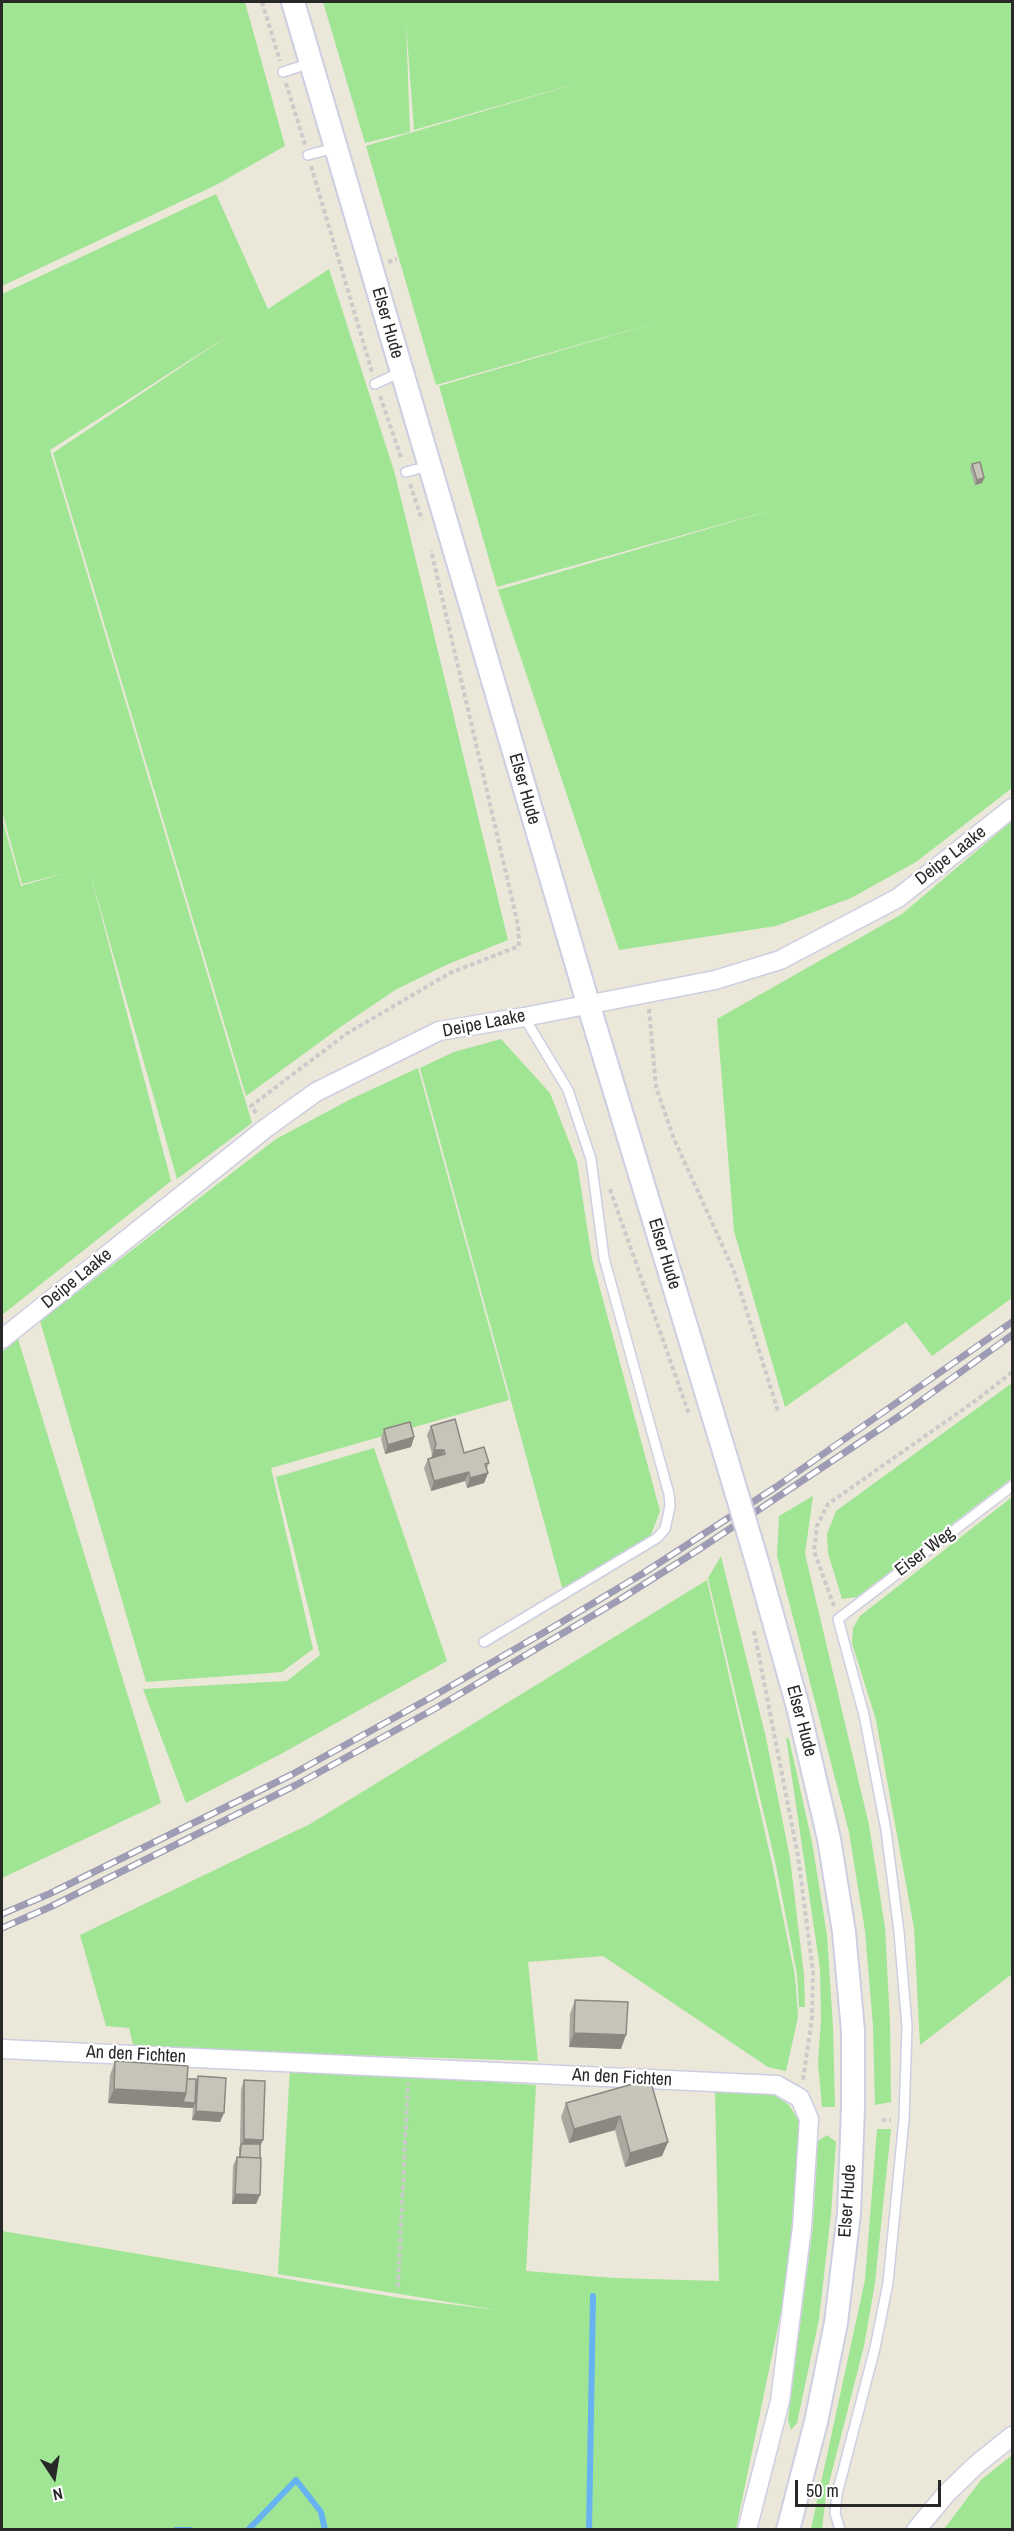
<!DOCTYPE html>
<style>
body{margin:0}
#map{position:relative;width:1014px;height:2531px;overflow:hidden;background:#ebe7d9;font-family:"Archivo Narrow",sans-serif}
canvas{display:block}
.frame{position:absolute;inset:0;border:3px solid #282828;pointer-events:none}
.north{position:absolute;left:24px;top:2447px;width:60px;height:60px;-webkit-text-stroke:4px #fff;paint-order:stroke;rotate:168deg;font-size:16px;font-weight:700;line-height:24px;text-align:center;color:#282828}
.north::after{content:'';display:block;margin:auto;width:21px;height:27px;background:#282828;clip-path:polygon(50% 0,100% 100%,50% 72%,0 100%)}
.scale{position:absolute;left:795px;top:2480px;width:146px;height:27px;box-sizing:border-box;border:3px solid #282828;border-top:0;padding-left:8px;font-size:18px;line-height:21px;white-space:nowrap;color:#282828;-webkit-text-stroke:4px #fff;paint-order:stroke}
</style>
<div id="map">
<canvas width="1014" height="2531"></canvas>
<div class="frame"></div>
<div class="north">N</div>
<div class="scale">50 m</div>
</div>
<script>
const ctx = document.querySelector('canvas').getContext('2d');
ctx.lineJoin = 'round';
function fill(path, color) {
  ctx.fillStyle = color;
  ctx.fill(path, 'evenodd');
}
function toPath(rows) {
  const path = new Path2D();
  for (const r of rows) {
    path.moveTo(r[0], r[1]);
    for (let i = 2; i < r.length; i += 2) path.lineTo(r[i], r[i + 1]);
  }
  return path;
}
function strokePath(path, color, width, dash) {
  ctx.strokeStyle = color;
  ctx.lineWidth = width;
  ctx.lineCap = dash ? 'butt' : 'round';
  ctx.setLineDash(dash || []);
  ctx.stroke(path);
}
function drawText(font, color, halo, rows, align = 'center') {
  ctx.font = font + ' "Archivo Narrow",sans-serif';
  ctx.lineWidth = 4.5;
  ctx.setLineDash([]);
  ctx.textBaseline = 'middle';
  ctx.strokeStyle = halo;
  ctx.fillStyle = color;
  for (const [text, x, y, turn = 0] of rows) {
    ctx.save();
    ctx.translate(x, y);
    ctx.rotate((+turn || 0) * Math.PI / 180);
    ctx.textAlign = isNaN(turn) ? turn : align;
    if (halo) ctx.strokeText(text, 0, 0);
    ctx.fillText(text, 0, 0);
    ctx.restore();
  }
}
fill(toPath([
 [2,2,245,2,285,146,216,185,2,286],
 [323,2,1012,2,1012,788,916,862,851,898,776,926,619,950,498,590,783,507,497,587,439,386,669,319,436,385,366,146,592,79,414,130,406,23,410,132,365,143],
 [216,194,268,309,329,269,395,474,508,940,446,965,395,990,342,1026,246,1096,53,453,235,331,50,450,252,1123,177,1179,89,869,171,1181,2,1315,2,818,21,886,65,873,22,884,2,811,2,294],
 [1012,821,1012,1298,932,1356,906,1322,785,1407,734,1231,717,1019,902,914],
 [501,1039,550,1093,577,1162,592,1259,660,1511,649,1540,563,1591,420,1068,454,1052],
 [418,1068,509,1400,271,1468,313,1649,282,1672,146,1682,40,1321,276,1139,351,1099],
 [18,1339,161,1803,2,1878,2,1352],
 [1012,1383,1012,1478,857,1597,842,1599,828,1553,827,1534,836,1511],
 [374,1448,447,1661,279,1755,186,1803,143,1689,287,1681,320,1655,276,1477],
 [813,1496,805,1554,869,1825,885,1928,890,2022,891,2102,875,2105,873,2026,865,1931,849,1832,777,1556,779,1516],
 [1012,1497,1012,1974,920,2045,914,1928,876,1720,852,1643,853,1628,860,1616],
 [721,1556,766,1738,790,1858,804,1975,805,2007,799,2007,797,1974,775,1861,708,1578],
 [707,1580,772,1863,795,1976,798,2017,786,2071,768,2067,603,1956,528,1962,538,2061,134,2048,129,2028,106,2026,80,1935,310,1824],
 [786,1737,789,1739,812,1842,827,1935,833,2027,835,2107,822,2107,818,2063,821,2020,820,1969],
 [290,2068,536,2085,526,2271,614,2278,719,2281,715,2089,771,2093,789,2105,800,2123,787,2283,736,2529,2,2529,2,2231,400,2298,497,2310,278,2274],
 [877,2129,891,2129,875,2283,864,2346,826,2495,822,2529,811,2529,865,2280],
 [827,2135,836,2142,831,2214,819,2319,797,2423,791,2430,788,2420,813,2226,818,2141],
 [1012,2455,1012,2529,944,2529,981,2480]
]), '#9fe593');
strokePath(toPath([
 [176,2530,190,2530],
 [248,2530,296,2480,321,2512,325,2530],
 [589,2530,593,2296]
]), '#67b3f2', 6);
const service = toPath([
 [283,72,311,63],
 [308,155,334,148],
 [375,384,401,372],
 [406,472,429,466],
 [484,1642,657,1538,665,1529,670,1506,669,1494,604,1258,591,1159,568,1090,524,1017],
 [840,2530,835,2513,837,2494,875,2348,888,2283,904,2119,907,2026,899,1932,886,1830,864,1715,838,1619,1012,1486]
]);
const minor = toPath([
 [2,1339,266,1128,316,1092,439,1031,524,1017,715,980,780,960,898,898,1012,808],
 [2,2049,777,2085,800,2098,809,2119,802,2227,780,2401,747,2530],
 [916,2530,946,2494,976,2465,1012,2436]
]);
const tertiary = toPath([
 [293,2,588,1003,727,1461],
 [758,1565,798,1707,829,1839,844,1932,853,2031,853,2108,849,2213,836,2323,816,2422,788,2530]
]);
strokePath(service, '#cecee2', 12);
strokePath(minor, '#cecee2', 21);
strokePath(tertiary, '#cecee2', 26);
strokePath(toPath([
 [262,2,280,61],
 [286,83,305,145],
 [311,166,372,372],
 [388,262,397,259],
 [380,396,402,460],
 [410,484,422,520],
 [649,1009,656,1087,674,1139,734,1271,778,1411],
 [256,1113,251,1106,346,1034,450,973,519,946,518,925,431,550],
 [610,1189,689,1414],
 [834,1606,814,1551,817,1526,828,1504,978,1399,1012,1372],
 [754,1631,798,1856,813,1972,812,2018,803,2080],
 [882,2120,891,2120],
 [398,2287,408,2083]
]), '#cbcbcb', 4, [4.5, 3]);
strokePath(service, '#fff', 9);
strokePath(minor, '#fff', 18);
strokePath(tertiary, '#fff', 22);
const rail = toPath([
 [2,1914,49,1894,291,1775,430,1698,555,1626,642,1574,776,1487,1012,1322],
 [2,1928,50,1907,296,1785,436,1708,619,1600,695,1552,904,1413,1012,1335]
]);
strokePath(rail, '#9d9cb4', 7);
strokePath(rail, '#fff', 4.5, [14]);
const tertiaryBridge = toPath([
 [727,1461,758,1565]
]);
strokePath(tertiaryBridge, '#cecee2', 26, []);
strokePath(tertiaryBridge, '#fff', 22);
fill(toPath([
 [972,464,984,478,982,483,975,485,970,468],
 [431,1426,464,1453,489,1463,487,1469,488,1473,484,1483,467,1488,465,1481,431,1491,424,1468,428,1459,431,1458,432,1454,427,1435],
 [384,1429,414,1437,411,1447,385,1454,381,1439],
 [575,2000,621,2049,569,2047,570,2014],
 [115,2061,196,2081,198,2076,224,2113,220,2122,192,2120,193,2108,108,2103,110,2075],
 [650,2079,668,2142,662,2156,625,2167,615,2130,569,2143,561,2117,566,2103],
 [244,2080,260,2146,260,2195,256,2204,232,2204,233,2166,237,2157,239,2157,239,2148,240,2145,241,2090]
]), '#aaa89f');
fill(toPath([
 [984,478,982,483,975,485,977,480],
 [414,1437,411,1447,385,1454,388,1445],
 [434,1450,444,1450,440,1459,431,1460],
 [469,1472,465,1481,431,1491,434,1481],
 [488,1473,484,1483,467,1488,470,1478],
 [574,2033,626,2035,621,2049,569,2047],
 [114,2089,186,2093,195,2103,193,2108,108,2103],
 [196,2111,224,2113,220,2122,192,2120],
 [620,2116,615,2130,569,2143,574,2129],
 [244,2139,263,2140,259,2149,240,2148],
 [668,2142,662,2156,625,2167,630,2153],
 [235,2194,260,2195,256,2204,232,2204]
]), '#8b8882');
const building = toPath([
 [980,462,984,478,977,480,972,464,980,462],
 [455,1419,464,1453,484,1447,489,1463,485,1464,488,1473,470,1478,469,1472,434,1481,428,1459,445,1454,444,1450,434,1450,436,1444,431,1426,455,1419],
 [410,1422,414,1437,388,1445,384,1429,410,1422],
 [575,2000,628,2002,626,2035,574,2033,575,2000],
 [115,2061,188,2066,186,2093,114,2089,115,2061],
 [198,2076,226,2078,224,2113,196,2111,198,2076],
 [187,2079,196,2079,195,2103,183,2102,186,2093,187,2079],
 [650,2079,668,2142,630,2153,620,2116,574,2129,566,2103,650,2079],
 [244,2080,265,2081,263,2140,244,2139,244,2080],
 [241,2144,260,2144,260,2158,240,2157,241,2144],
 [237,2157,261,2158,260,2195,235,2194,237,2157]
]);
fill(building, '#c6c3b9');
strokePath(building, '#8b8882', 1.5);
drawText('18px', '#282828', '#fff', [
 ["Elser Hude",387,323,74],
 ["Elser Hude",524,789,74],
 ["Deipe Laake",951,856,-38],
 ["Deipe Laake",484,1024,-11],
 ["Elser Hude",664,1254,73],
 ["Deipe Laake",77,1279,-39],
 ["Eiser Weg",925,1552,-37],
 ["Elser Hude",801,1721,75],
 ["An den Fichten",136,2055,3],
 ["An den Fichten",622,2078,3],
 ["Elser Hude",848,2201,-86]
]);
</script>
